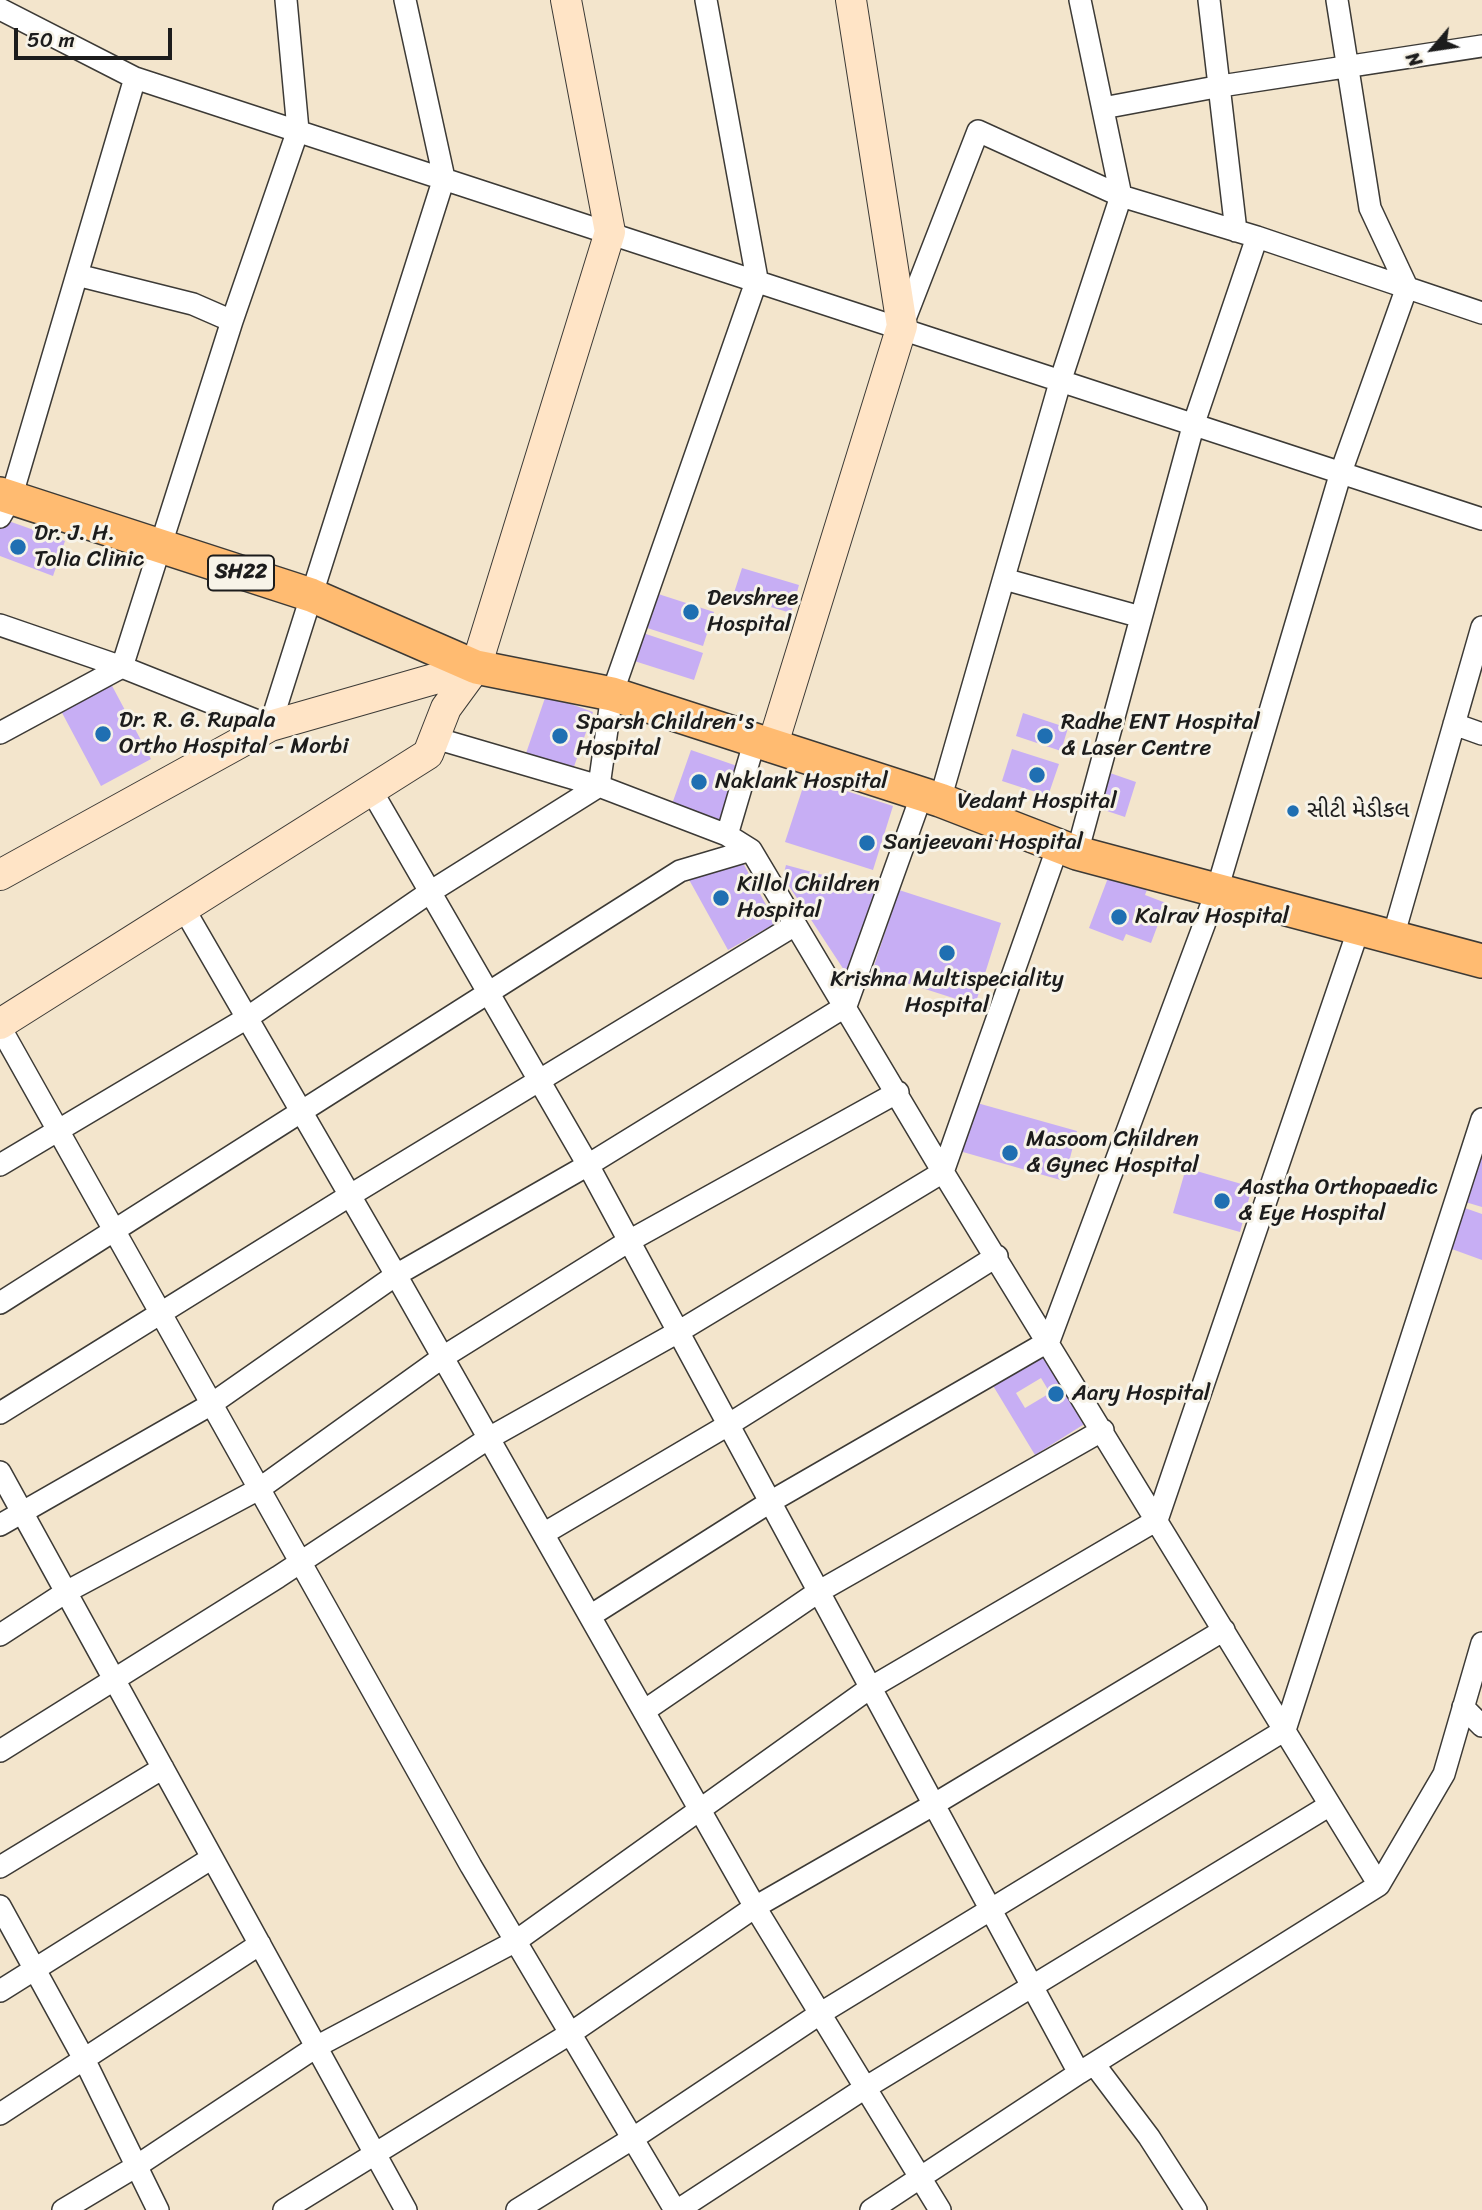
<!DOCTYPE html>
<meta charset="utf-8">
<style>
body{margin:0}
#map{position:relative;width:1482px;height:2210px;overflow:hidden;background:#f3e5cc;font-family:Sriracha,sans-serif}
canvas{display:block}
.north{position:absolute;left:1398px;top:14px;width:70px;height:70px;-webkit-text-stroke:5px #f7f3e8;paint-order:stroke;rotate:241deg;font-size:19px;font-weight:700;line-height:28px;text-align:center;color:#1c1c1c}
.north::after{content:'';display:block;margin:auto;width:24px;height:32px;background:#1c1c1c;clip-path:polygon(50% 0,100% 100%,50% 72%,0 100%)}
.scale{position:absolute;left:14px;top:28px;width:158px;height:32px;box-sizing:border-box;border:4px solid #1c1c1c;border-top:0;padding-left:9px;font-size:21px;line-height:24px;white-space:nowrap;color:#1c1c1c;-webkit-text-stroke:5px #f7f3e8;paint-order:stroke}
</style>
<div id="map">
<canvas width="1482" height="2210"></canvas>
<div class="north">N</div>
<div class="scale">50 m</div>
</div>
<script>
const ctx = document.querySelector('canvas').getContext('2d');
ctx.lineJoin = 'round';
function fill(path, color) {
  ctx.fillStyle = color;
  ctx.fill(path, 'evenodd');
}
function toPath(rows) {
  const path = new Path2D();
  for (const r of rows) {
    path.moveTo(r[0], r[1]);
    for (let i = 2; i < r.length; i += 2) path.lineTo(r[i], r[i + 1]);
  }
  return path;
}
function strokePath(path, color, width, dash) {
  ctx.strokeStyle = color;
  ctx.lineWidth = width;
  ctx.lineCap = dash ? 'butt' : 'round';
  ctx.setLineDash(dash || []);
  ctx.stroke(path);
}
function drawText(font, color, halo, rows, align = 'center') {
  ctx.font = font + ' Sriracha,"Noto Sans Gujarati",sans-serif';
  ctx.lineWidth = 6;
  ctx.setLineDash([]);
  ctx.textBaseline = 'middle';
  ctx.strokeStyle = halo;
  ctx.fillStyle = color;
  for (const [text, x, y, turn = 0] of rows) {
    ctx.save();
    ctx.translate(x, y);
    ctx.rotate((+turn || 0) * Math.PI / 180);
    ctx.textAlign = isNaN(turn) ? turn : align;
    if (halo) ctx.strokeText(text, 0, 0);
    ctx.fillText(text, 0, 0);
    ctx.restore();
  }
}
fill(toPath([
 [0,518,65,541,53,576,0,556],
 [742,568,799,585,791,613,733,596],
 [649,591,714,612,703,646,638,625],
 [637,631,703,653,694,680,628,659],
 [110,682,151,759,101,786,60,709],
 [546,695,593,712,569,781,522,765],
 [1023,713,1068,728,1061,751,1016,736],
 [1012,749,1059,764,1048,796,1002,781],
 [691,750,740,767,720,824,671,807],
 [1110,773,1136,782,1125,817,1098,808],
 [806,778,893,806,873,870,785,842],
 [743,863,776,923,728,950,687,876],
 [786,865,875,889,854,973,844,970,783,877],
 [1111,870,1149,884,1145,895,1166,903,1151,943,1126,934,1123,941,1089,928],
 [899,890,1001,923,975,1005,872,972],
 [970,1101,1077,1131,1064,1181,956,1150],
 [1477,1154,1482,1156,1482,1207,1462,1201],
 [1186,1168,1252,1187,1240,1232,1173,1213],
 [1462,1207,1482,1214,1482,1260,1449,1248],
 [1044,1353,1086,1423,1035,1455,992,1384],
 [1041,1378,1050,1393,1025,1408,1016,1393]
]), '#c7aef4');
const street = toPath([
 [1209,0,1236,231],
 [0,9,135,78,11,498,0,517],
 [135,78,1482,519],
 [1103,108,1221,86,1482,46],
 [1257,237,1482,313],
 [77,275,193,304,232,321],
 [903,324,978,131,1121,196,1257,237,1194,423,1077,853],
 [1004,579,1141,617],
 [0,625,122,667,232,321,298,130,286,0],
 [1454,724,1482,734],
 [0,733,122,667,270,726,444,178,405,0],
 [435,738,599,786,727,835,751,850,943,1172,1379,1885],
 [370,788,588,1165,1079,2073],
 [940,800,1061,379,1121,196,1080,0],
 [727,835,755,740],
 [184,909,396,1275,755,1907,940,2210],
 [1393,937,1482,627],
 [0,1027,471,1866,675,2210],
 [0,1165,247,1018,430,892,599,786,612,694,757,279,706,0],
 [0,1303,680,871,751,850],
 [0,1413,349,1196,795,925],
 [0,1472,406,2210],
 [0,1525,210,1405,396,1275,588,1165,846,1006,922,794],
 [543,1534,728,1425,997,1256],
 [590,1616,770,1502,1049,1341,1217,890,1341,472,1407,287,1370,208,1337,0],
 [0,1635,66,1592,259,1489,443,1357,629,1241,898,1092],
 [1463,1707,1482,1726],
 [644,1711,818,1592,1103,1430],
 [0,1751,278,1577,489,1438,678,1332,943,1172,1058,846],
 [0,1867,163,1768],
 [0,1906,84,2059,158,2210],
 [0,1991,212,1858],
 [1094,2064,1149,2137,1196,2210],
 [0,2114,260,1944],
 [63,2210,135,2167,316,2047,516,1941,870,1688,1157,1520,1359,928],
 [284,2210,571,2033,755,1907,933,1805,1224,1630],
 [517,2210,635,2137,821,2013,1285,1730,1482,1119],
 [678,2210,865,2088,1330,1805],
 [871,2210,1079,2073,1379,1885,1444,1774,1482,1643]
]);
const secondary = toPath([
 [772,747,902,326,851,0],
 [0,875,270,726,476,667],
 [0,1024,428,754,446,708,476,667,610,232,566,0]
]);
const primary = toPath([
 [0,494,311,595,476,667,612,694,940,800,1077,853,1482,961]
]);
strokePath(street, '#3c3a36', 24);
strokePath(secondary, '#3c3a36', 32);
strokePath(primary, '#3c3a36', 36);
strokePath(street, '#fff', 21);
strokePath(secondary, '#ffe4c6', 30);
strokePath(primary, '#ffbb71', 33);
for (const [x, y, r, color] of [
 [18,547,9,"#1f6fb2"],
 [691,612,9,"#1f6fb2"],
 [103,734,9,"#1f6fb2"],
 [560,736,9,"#1f6fb2"],
 [1045,736,9,"#1f6fb2"],
 [1037,775,9,"#1f6fb2"],
 [699,782,9,"#1f6fb2"],
 [1293,811,7,"#1f6fb2"],
 [867,843,9,"#1f6fb2"],
 [721,898,9,"#1f6fb2"],
 [1119,917,9,"#1f6fb2"],
 [947,953,9,"#1f6fb2"],
 [1010,1153,9,"#1f6fb2"],
 [1222,1201,9,"#1f6fb2"],
 [1056,1394,9,"#1f6fb2"]
]) {
  const dot = new Path2D();
  dot.arc(x, y, r, 0, 2 * Math.PI);
  ctx.fillStyle = color;
  ctx.fill(dot);
  strokePath(dot, '#f7f3e8', 2.5);
}
for (const [x, y, w] of [
 [241,573,66]
]) {
  const box = new Path2D();
  box.roundRect(x - w / 2, y - 17.5, w, 35, 5);
  ctx.fillStyle = '#f7f3e8';
  ctx.fill(box);
  strokePath(box, '#1c1c1c', 2);
}
drawText('bold 21px', '#1c1c1c', null, [
 ["SH22",241,573]
]);
drawText('23px', '#1c1c1c', '#f7f3e8', [
 ["Dr. J. H.",34,534],
 ["Tolia Clinic",34,560],
 ["Devshree",707,599],
 ["Hospital",707,625],
 ["Dr. R. G. Rupala",119,721],
 ["Ortho Hospital - Morbi",119,747],
 ["Sparsh Children's",576,723],
 ["Hospital",576,749],
 ["Radhe ENT Hospital",1061,723],
 ["& Laser Centre",1061,749],
 ["Naklank Hospital",715,782],
 ["Vedant Hospital",1037,802,"center"],
 ["સીટી મેડીકલ",1307,811],
 ["Sanjeevani Hospital",883,843],
 ["Killol Children",737,885],
 ["Hospital",737,911],
 ["Kalrav Hospital",1135,917],
 ["Krishna Multispeciality",947,980,"center"],
 ["Hospital",947,1006,"center"],
 ["Masoom Children",1026,1140],
 ["& Gynec Hospital",1026,1166],
 ["Aastha Orthopaedic",1238,1188],
 ["& Eye Hospital",1238,1214],
 ["Aary Hospital",1072,1394]
], 'left');
</script>
